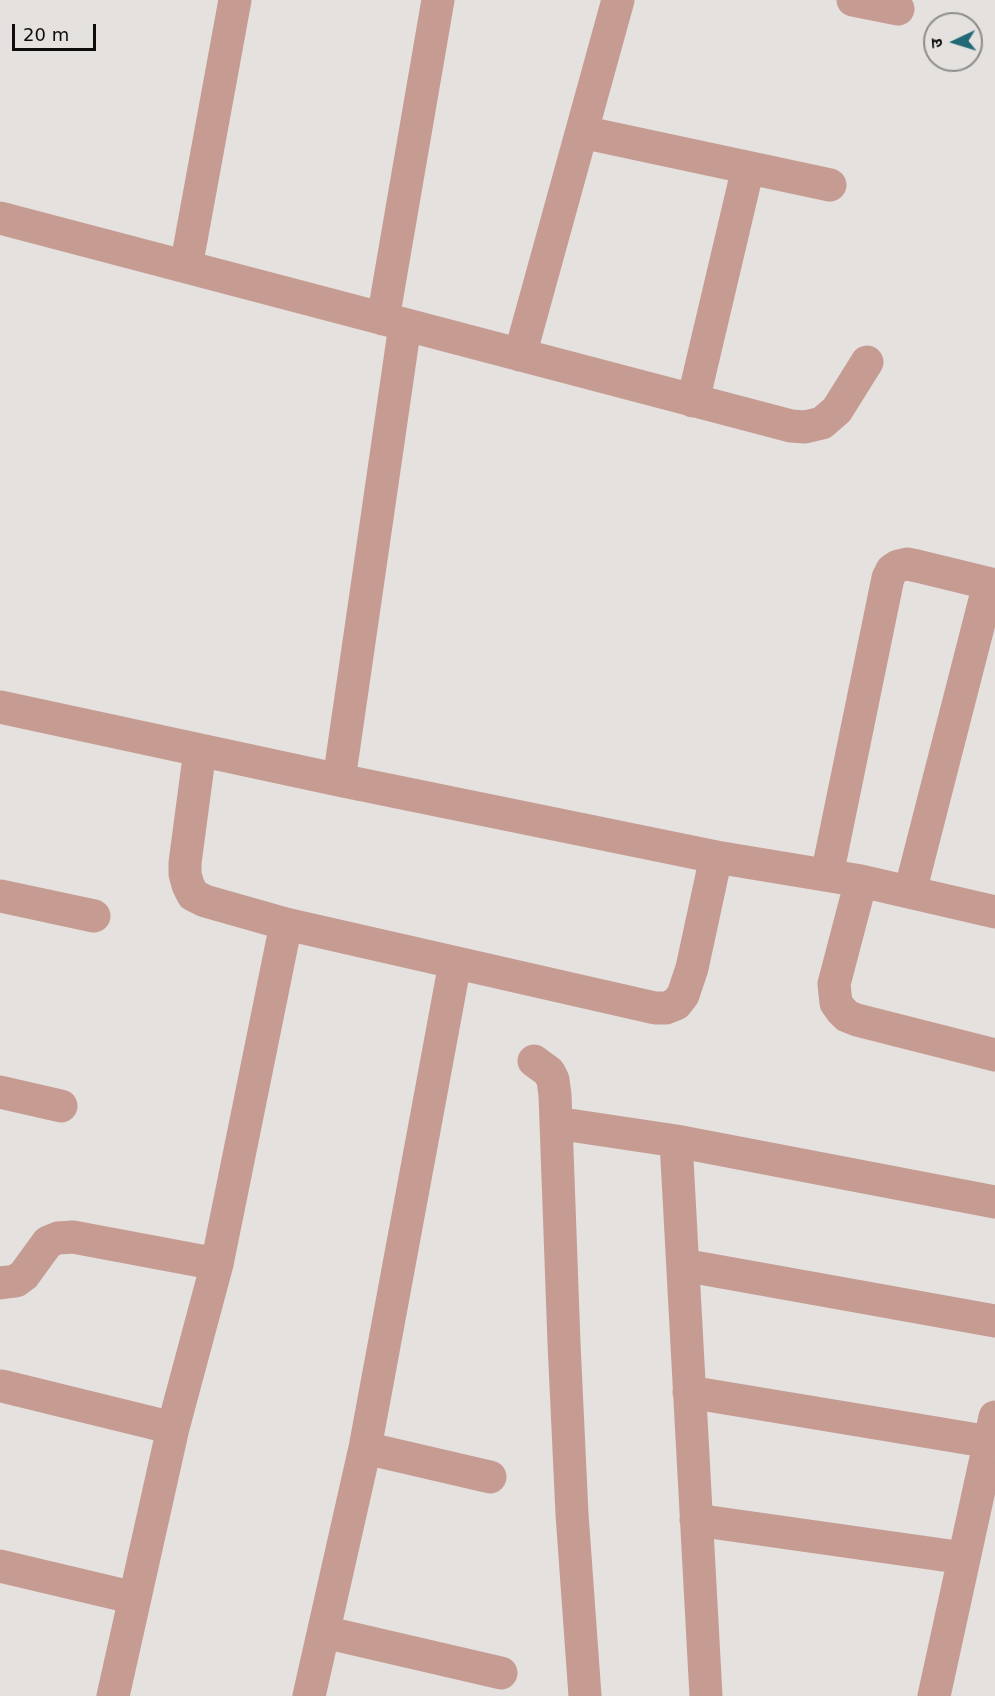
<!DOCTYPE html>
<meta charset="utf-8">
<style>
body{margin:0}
#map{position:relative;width:995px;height:1696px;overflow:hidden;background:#e4e1de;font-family:"DejaVu Sans","Noto Sans Devanagari",sans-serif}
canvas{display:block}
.north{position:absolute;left:923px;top:12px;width:60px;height:60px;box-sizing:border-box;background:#e4e1de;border:2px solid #8e8c8a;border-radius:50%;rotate:266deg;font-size:16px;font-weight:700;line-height:24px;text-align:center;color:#0e0d0c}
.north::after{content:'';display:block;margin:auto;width:21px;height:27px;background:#216976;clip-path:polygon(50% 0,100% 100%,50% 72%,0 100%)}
.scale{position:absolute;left:12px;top:24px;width:84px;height:27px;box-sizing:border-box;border:3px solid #0e0d0c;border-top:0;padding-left:8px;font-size:18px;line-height:21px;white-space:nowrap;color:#0e0d0c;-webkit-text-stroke:4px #e4e1de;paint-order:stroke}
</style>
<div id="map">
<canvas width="995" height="1696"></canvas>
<div class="north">उ</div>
<div class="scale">20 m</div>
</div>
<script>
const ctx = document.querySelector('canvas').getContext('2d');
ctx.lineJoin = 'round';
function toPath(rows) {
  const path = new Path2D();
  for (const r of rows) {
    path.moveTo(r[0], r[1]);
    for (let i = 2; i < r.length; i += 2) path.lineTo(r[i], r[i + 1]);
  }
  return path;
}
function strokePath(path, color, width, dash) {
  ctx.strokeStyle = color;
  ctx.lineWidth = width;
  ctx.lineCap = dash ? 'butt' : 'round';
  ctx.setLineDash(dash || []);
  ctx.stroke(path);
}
strokePath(toPath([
 [853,0,898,9],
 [582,132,830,185],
 [0,218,791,426,805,427,822,423,837,410,867,362],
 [186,267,235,0],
 [383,319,438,0],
 [520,355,618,0],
 [693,401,748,168],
 [0,707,339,780,716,857,861,881,995,912],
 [200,750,185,863,185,874,188,885,193,895,205,901,286,924,655,1008,666,1008,676,1004,683,995,692,968,716,857],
 [339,780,405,325],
 [827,875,888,578,892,570,898,566,907,564,917,566,995,585],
 [861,881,834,984,836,1003,841,1010,847,1016,857,1020,995,1055],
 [910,892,989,584],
 [0,896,94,916],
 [534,1061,549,1072,553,1080,555,1095,564,1343,572,1514,585,1696],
 [0,1092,61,1106],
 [556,1123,676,1141,995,1202],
 [676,1141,706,1696],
 [683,1265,995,1321],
 [0,1283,16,1281,24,1275,48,1242,58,1238,73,1237,217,1264],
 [2,1386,173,1428],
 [689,1392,990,1442],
 [365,1448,490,1477],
 [696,1520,964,1558],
 [0,1566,135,1598],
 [324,1632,501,1673],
 [113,1696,173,1428,217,1264,286,924],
 [309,1696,365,1448,455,963],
 [934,1696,995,1417]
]), '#c69c92', 33);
</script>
